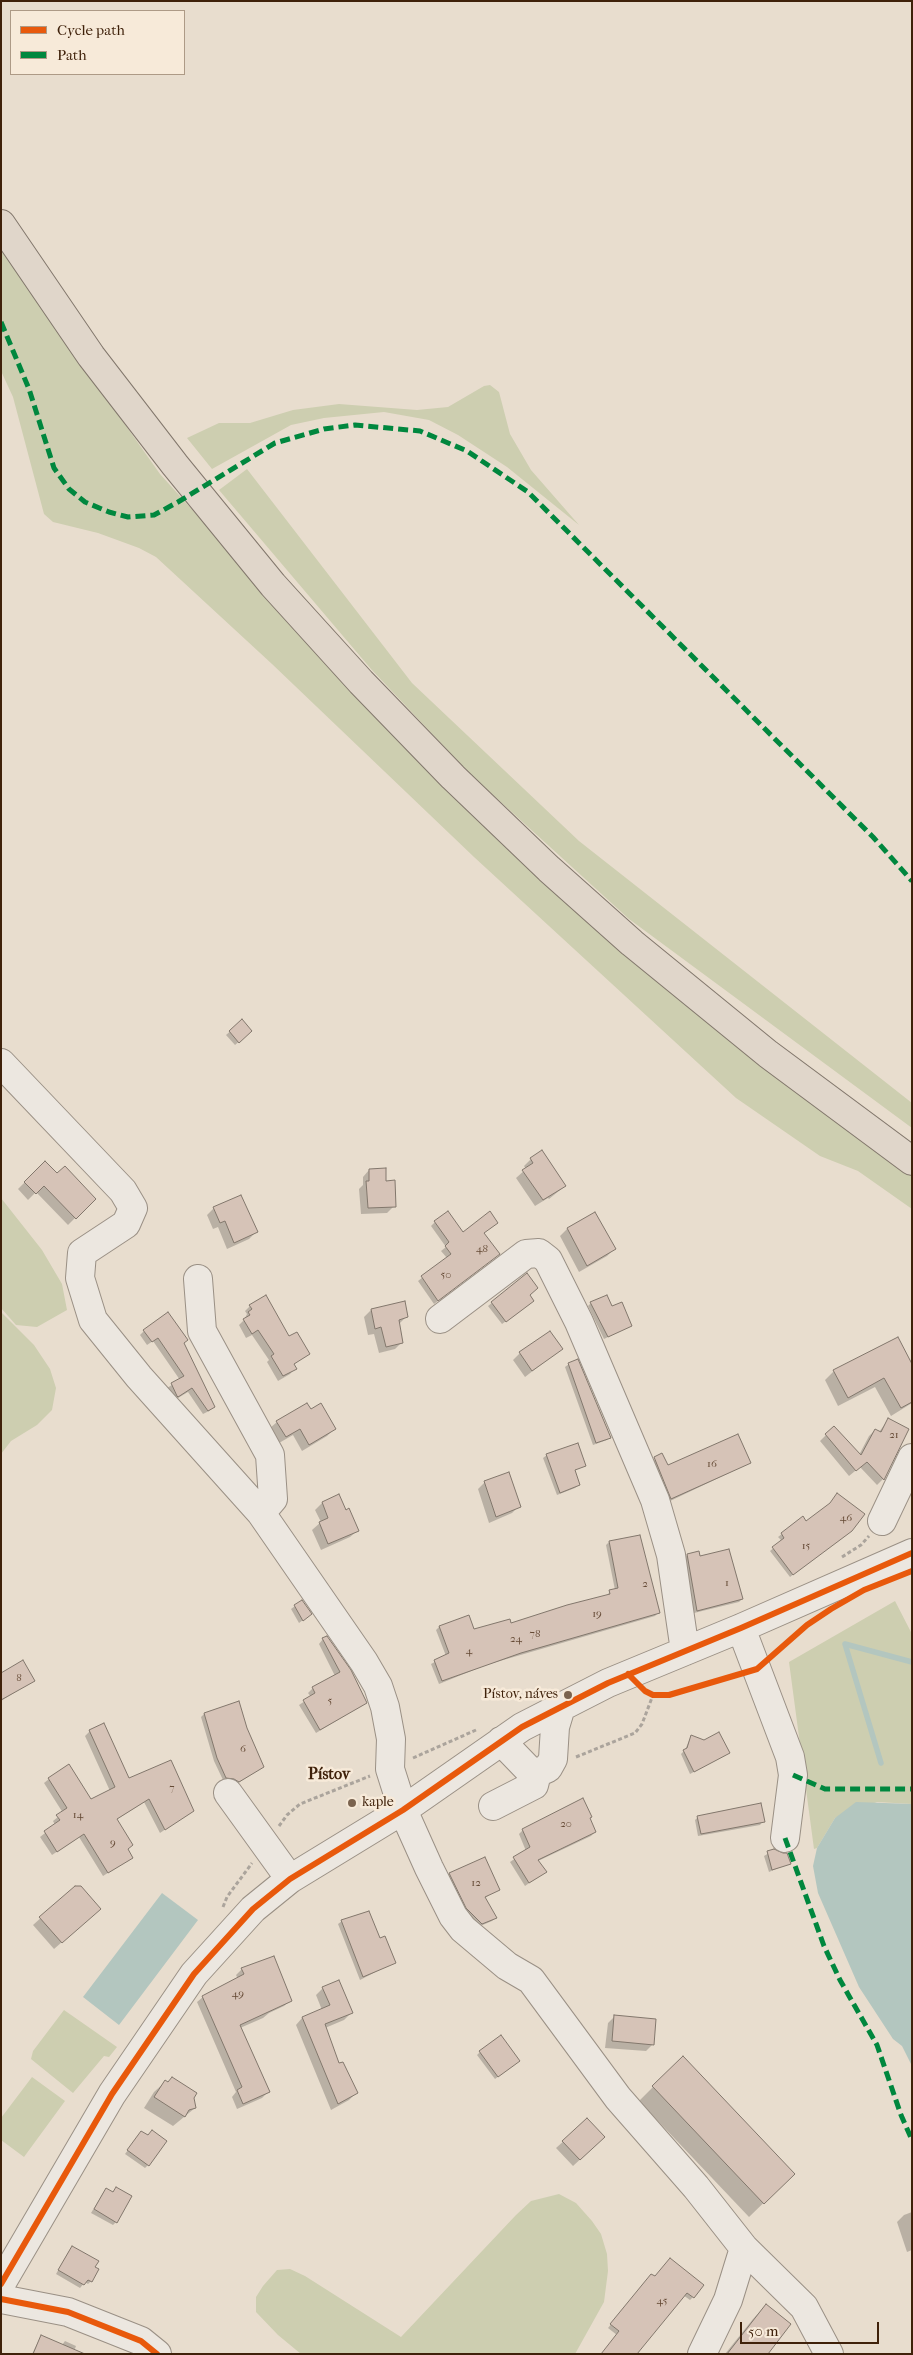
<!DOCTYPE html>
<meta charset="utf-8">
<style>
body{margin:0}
#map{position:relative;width:913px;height:2355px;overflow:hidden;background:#e8ddce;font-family:"IM FELL French Canon",serif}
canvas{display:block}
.frame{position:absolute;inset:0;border:2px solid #3f210a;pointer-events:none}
.legend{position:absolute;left:10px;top:10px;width:175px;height:65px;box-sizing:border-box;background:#f7ead9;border:1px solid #ad9a86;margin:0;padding:6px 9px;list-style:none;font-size:15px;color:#3f210a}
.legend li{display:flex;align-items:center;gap:10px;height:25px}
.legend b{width:25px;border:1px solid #ad9a86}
.scale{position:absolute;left:740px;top:2322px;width:139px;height:22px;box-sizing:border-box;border:2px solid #3f210a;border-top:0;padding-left:6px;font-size:15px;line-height:18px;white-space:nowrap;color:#3f210a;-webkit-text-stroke:4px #f7ead9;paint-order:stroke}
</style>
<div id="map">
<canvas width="913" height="2355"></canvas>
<div class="frame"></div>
<ul class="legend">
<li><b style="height:6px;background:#e8590c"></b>Cycle path</li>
<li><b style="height:6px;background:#00873e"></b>Path</li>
</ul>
<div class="scale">50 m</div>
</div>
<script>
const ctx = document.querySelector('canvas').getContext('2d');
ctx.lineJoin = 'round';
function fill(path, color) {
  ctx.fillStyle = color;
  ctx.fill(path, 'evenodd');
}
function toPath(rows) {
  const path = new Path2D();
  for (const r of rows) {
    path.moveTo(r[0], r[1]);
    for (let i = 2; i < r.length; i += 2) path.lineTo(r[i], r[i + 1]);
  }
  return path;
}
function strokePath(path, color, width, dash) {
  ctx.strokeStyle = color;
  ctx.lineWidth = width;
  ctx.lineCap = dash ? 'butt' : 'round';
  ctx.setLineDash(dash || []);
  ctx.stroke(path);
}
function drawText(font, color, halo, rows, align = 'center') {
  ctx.font = font + ' "IM FELL French Canon",serif';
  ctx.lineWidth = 5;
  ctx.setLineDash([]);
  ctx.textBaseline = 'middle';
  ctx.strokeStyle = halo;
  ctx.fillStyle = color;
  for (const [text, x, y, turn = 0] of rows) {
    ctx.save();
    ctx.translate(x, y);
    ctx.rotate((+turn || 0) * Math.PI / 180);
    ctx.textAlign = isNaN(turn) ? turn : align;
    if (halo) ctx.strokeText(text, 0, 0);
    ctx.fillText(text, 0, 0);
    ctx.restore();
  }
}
fill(toPath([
 [1,249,160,474,409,750,912,1172,912,1209,858,1171,820,1156,736,1098,474,857,272,664,156,557,139,548,98,533,53,522,44,514,13,397,1,371],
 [490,385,499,392,510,434,531,470,579,525,507,467,458,435,429,420,384,412,324,418,291,425,212,469,187,438,219,423,250,423,293,410,339,404,417,410,448,407,484,386],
 [247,469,412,683,579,841,912,1103,912,1128,629,919,470,774,371,669,219,490],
 [1,1198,42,1250,62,1284,67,1310,37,1327,16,1325,1,1308],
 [1,1312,34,1345,50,1369,56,1388,52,1410,37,1425,11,1441,1,1454],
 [895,1601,912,1634,912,1804,877,1802,835,1818,817,1848,814,1849,789,1662],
 [64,2010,117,2047,109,2057,104,2056,73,2093,31,2059,33,2051],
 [32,2077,65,2101,24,2157,1,2140,1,2118],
 [559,2194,576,2203,592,2221,601,2234,607,2254,608,2271,604,2302,575,2354,301,2354,278,2335,256,2312,256,2297,263,2286,277,2270,290,2269,305,2276,401,2337,516,2215,531,2201]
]), '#cdceb0');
fill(toPath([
 [856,1802,912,1804,912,2066,902,2046,893,2039,859,1987,818,1893,813,1866,817,1848,835,1818],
 [162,1893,198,1920,119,2025,83,1997]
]), '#b3c6bf');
fill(toPath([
 [242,1021,248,1034,235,1045,226,1035],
 [531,1159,565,1186,549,1199,548,1198,535,1206,516,1178,526,1169,524,1166],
 [45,1162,57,1175,94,1199,68,1225,36,1192,28,1200,18,1189],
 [369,1170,385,1182,394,1206,387,1213,361,1214,359,1189,363,1185,363,1177],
 [214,1208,256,1232,249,1239,227,1249,218,1227,213,1229,207,1215],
 [595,1213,614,1249,607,1256,579,1272,560,1236,567,1229],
 [435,1222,463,1233,497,1223,483,1234,494,1258,434,1304,418,1281,447,1258,441,1251,446,1247,431,1226],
 [527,1275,530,1304,502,1324,488,1306],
 [591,1303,611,1307,631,1326,604,1339,588,1306],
 [250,1306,308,1354,293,1365,295,1368,290,1374,278,1381,267,1362,269,1360,252,1335,246,1338,239,1325,244,1320,247,1314,245,1311],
 [371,1310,407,1316,399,1324,402,1342,395,1349,379,1353,374,1334,368,1335,364,1317],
 [144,1331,182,1343,213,1407,209,1411,203,1414,188,1392,173,1401,167,1388,180,1380,153,1341,147,1345,140,1335],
 [897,1339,912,1391,912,1403,891,1416,875,1387,838,1406,825,1380,834,1371],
 [561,1349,525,1377,513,1360,520,1353],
 [569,1364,610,1437,607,1440,593,1445,565,1367],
 [310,1411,334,1429,327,1436,302,1451,293,1435,279,1443,270,1428,277,1422],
 [888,1420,908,1430,883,1479,877,1485,860,1467,849,1476,820,1441,826,1435,859,1455,869,1436,875,1430,879,1432],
 [547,1455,585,1465,574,1471,579,1485,575,1488,557,1495,543,1458],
 [662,1455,667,1467,750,1463,668,1502,651,1462],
 [485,1482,519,1506,512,1513,489,1523,478,1489],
 [339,1496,357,1531,350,1537,321,1550,312,1530,321,1522,315,1510,322,1503],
 [802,1518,806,1523,847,1534,790,1577,770,1551,782,1541,778,1537],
 [609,1542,659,1612,655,1616,486,1665,439,1684,431,1664,446,1656,436,1630,439,1627,473,1631,510,1625,607,1596,610,1591,615,1590,606,1545],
 [687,1555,699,1557,742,1599,739,1602,694,1613,684,1558],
 [295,1606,307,1617,299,1623,291,1609],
 [323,1639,366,1703,316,1733,299,1705,311,1697,308,1693,313,1688,335,1676,319,1644],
 [1,1674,33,1681,1,1701],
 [238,1703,246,1729,263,1767,235,1785,223,1780,214,1761,201,1717,204,1714],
 [90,1731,129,1780,192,1811,160,1833,144,1802,116,1820,132,1858,103,1876,79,1837,52,1855,40,1837,55,1825,53,1821,63,1813,44,1783,49,1779,90,1801,110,1791,85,1736],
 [691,1736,729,1753,690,1774,681,1754,685,1750],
 [698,1817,763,1821,760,1825,698,1836,695,1820],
 [588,1818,595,1832,591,1836,538,1861,545,1872,525,1886,510,1862,526,1851,519,1834,523,1830],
 [774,1850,790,1863,769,1872,764,1856],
 [450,1874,498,1889,485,1898,495,1918,492,1921,478,1927,463,1911,446,1877],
 [75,1887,92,1916,54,1949,33,1925],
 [342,1921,379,1939,395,1962,360,1980,338,1924],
 [242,1969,290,2001,284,2006,269,2013,263,2018,240,2028,268,2092,262,2098,237,2109,232,2097,236,2092,197,2002,203,1997,238,1979,236,1975],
 [323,1988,351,2013,344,2020,325,2028,339,2065,356,2093,349,2100,331,2110,296,2025,302,2018,322,2010,316,1995],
 [615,2016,653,2044,646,2051,605,2048,608,2023],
 [480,2052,515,2064,495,2079,477,2055],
 [165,2082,193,2098,195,2108,173,2126,144,2108,154,2092],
 [653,2087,779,2188,749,2217,639,2101],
 [587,2120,597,2144,573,2166,556,2148],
 [139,2135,148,2165,145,2168,125,2154],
 [116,2188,116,2222,113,2225,91,2213,103,2193,106,2190,112,2193],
 [912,2212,912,2250,907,2252,897,2222,904,2215],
 [69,2251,93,2268,91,2281,88,2284,85,2282,80,2288,56,2274],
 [667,2263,693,2297,690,2300,683,2295,617,2335,608,2328,648,2278,655,2278],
 [766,2305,766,2354,725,2354,753,2319],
 [41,2336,62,2345,65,2341,76,2346,73,2354,32,2354]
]), '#0003');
strokePath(toPath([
 [845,1644,881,1763],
 [845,1644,912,1662]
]), '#b3c6bf', 5.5);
const building = toPath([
 [242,1019,252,1031,239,1043,229,1031,242,1019],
 [542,1150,566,1186,543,1200,522,1170,533,1163,530,1158,542,1150],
 [45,1161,57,1173,65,1166,96,1199,76,1219,44,1186,36,1194,24,1182,45,1161],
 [386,1168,386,1181,395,1180,396,1207,368,1208,366,1181,369,1181,369,1169,386,1168],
 [241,1195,258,1232,234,1243,225,1221,220,1223,213,1207,241,1195],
 [448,1211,463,1232,490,1211,498,1223,484,1233,500,1254,438,1301,421,1276,451,1254,445,1246,449,1242,434,1221,448,1211],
 [595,1212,616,1249,587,1266,567,1228,595,1212],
 [527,1273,538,1288,530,1295,534,1301,506,1322,491,1302,527,1273],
 [266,1295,289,1336,297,1332,310,1354,294,1364,297,1369,283,1376,271,1356,274,1354,258,1330,252,1334,243,1319,250,1315,248,1312,252,1309,249,1305,266,1295],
 [607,1295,612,1306,622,1302,632,1326,608,1337,590,1302,607,1295],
 [405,1301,408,1317,399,1320,403,1343,386,1347,381,1327,375,1329,371,1309,405,1301],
 [168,1312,188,1340,184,1343,215,1407,208,1411,192,1388,178,1397,177,1396,171,1383,184,1376,158,1338,152,1342,143,1330,168,1312],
 [550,1331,563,1349,532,1371,519,1352,550,1331],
 [898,1337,912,1364,912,1402,901,1408,884,1378,848,1398,833,1370,898,1337],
 [578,1359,611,1438,596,1443,568,1363,578,1359],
 [307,1403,311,1409,321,1403,336,1429,309,1445,300,1429,286,1437,276,1421,307,1403],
 [888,1418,909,1429,884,1480,867,1462,856,1471,825,1434,834,1426,861,1455,875,1429,881,1432,888,1418],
 [738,1434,751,1463,671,1499,654,1457,662,1453,668,1465,738,1434],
 [578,1443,586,1466,575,1470,580,1485,560,1493,546,1454,578,1443],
 [509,1472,521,1507,496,1517,484,1481,509,1472],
 [837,1493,865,1514,852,1531,793,1575,772,1547,784,1538,781,1533,803,1516,806,1521,830,1503,837,1493],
 [339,1494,346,1510,349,1508,359,1531,328,1544,319,1522,328,1518,322,1502,339,1494],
 [640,1535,660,1613,521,1653,442,1681,434,1660,449,1653,439,1626,469,1615,474,1629,510,1619,511,1623,567,1605,610,1594,609,1590,618,1588,609,1541,640,1535],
 [729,1549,743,1599,697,1611,687,1554,699,1551,700,1556,729,1549],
 [302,1600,312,1614,303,1621,294,1605,302,1600],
 [327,1636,351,1670,367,1703,320,1730,303,1700,315,1693,312,1687,340,1672,322,1638,327,1636],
 [23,1660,35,1681,1,1700,1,1673,23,1660],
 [239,1701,247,1728,264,1767,239,1782,234,1779,226,1778,217,1758,204,1713,239,1701],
 [104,1723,129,1778,171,1760,194,1811,165,1830,149,1799,117,1819,133,1845,128,1849,133,1858,108,1873,84,1834,57,1852,44,1831,60,1820,56,1815,67,1808,48,1778,69,1764,91,1799,115,1787,89,1730,104,1723],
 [719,1732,730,1753,694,1772,683,1750,687,1748,691,1735,704,1740,719,1732],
 [583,1798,592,1817,590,1818,596,1832,538,1860,547,1872,529,1883,513,1857,530,1847,522,1829,583,1798],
 [761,1803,765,1822,701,1834,697,1816,761,1803],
 [774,1849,783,1853,787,1853,791,1864,772,1870,767,1851,774,1849],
 [485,1857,500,1890,485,1897,497,1918,482,1924,466,1908,449,1873,485,1857],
 [75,1886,81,1886,101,1909,62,1943,39,1917,75,1886],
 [369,1911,380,1938,385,1936,396,1963,363,1977,341,1920,369,1911],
 [274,1956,292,2001,240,2025,270,2092,243,2104,237,2090,242,2087,202,1996,244,1974,241,1968,274,1956],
 [339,1980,353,2013,325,2024,339,2063,343,2062,358,2093,338,2104,302,2017,330,2005,322,1987,339,1980],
 [614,2015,656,2019,654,2045,612,2041,614,2015],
 [501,2035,520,2061,498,2077,479,2051,501,2035],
 [683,2056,795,2174,764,2204,652,2086,683,2056],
 [172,2077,197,2093,194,2098,196,2108,189,2110,185,2117,154,2097,165,2080,168,2082,172,2077],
 [587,2118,605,2137,580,2160,562,2141,587,2118],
 [152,2130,167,2141,149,2166,127,2150,141,2131,148,2135,152,2130],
 [116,2187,132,2196,117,2223,94,2209,106,2188,113,2192,116,2187],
 [72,2246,99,2261,95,2267,99,2269,92,2282,88,2280,84,2285,58,2270,72,2246],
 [670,2258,704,2285,694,2298,687,2293,637,2354,601,2354,619,2331,610,2324,651,2274,655,2276,670,2258],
 [766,2304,791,2324,768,2354,727,2354,766,2304],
 [41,2335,85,2354,33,2354,41,2335]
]);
fill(building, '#d6c3b7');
strokePath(building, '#82776c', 1);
const minor = toPath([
 [1,1063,123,1191,133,1208,126,1224,82,1253,80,1278,93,1320,139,1377,261,1513,364,1662,378,1686,385,1707,391,1739,390,1769,403,1810,429,1868,453,1916,463,1929,507,1966,531,1980,618,2098,696,2187,744,2248,728,2300,702,2354],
 [198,1279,202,1331,270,1455,273,1499,261,1513],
 [440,1319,526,1254,539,1253,548,1260,579,1322,655,1500,671,1555,685,1651],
 [882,1521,912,1458],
 [741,1628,790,1757,793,1775,785,1838],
 [501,1741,529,1770,537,1773,548,1768,553,1759,555,1727,561,1707],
 [228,1793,290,1879],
 [493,1806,534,1785,537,1773],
 [744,2248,804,2307,829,2354],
 [1,2284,112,2094,194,1974,253,1909,290,1879,403,1810,522,1727,561,1707,608,1683,741,1628,912,1553],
 [1,2299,68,2312,141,2341,157,2354]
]);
const major = toPath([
 [1,224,91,356,175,465,273,585,361,682,453,777,549,869,632,943,768,1054,912,1161]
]);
strokePath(minor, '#9a9085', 30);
strokePath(major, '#82776c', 30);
strokePath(toPath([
 [842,1557,861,1545,869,1536],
 [576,1757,635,1733,642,1724,653,1695],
 [413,1758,476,1730],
 [279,1826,287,1815,300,1804,370,1776],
 [223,1907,227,1897,252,1863]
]), '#aba49c', 3, [4, 2.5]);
strokePath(minor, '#ece7e0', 28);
strokePath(major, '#e0d6ca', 28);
strokePath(toPath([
 [1,322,29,389,54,468,69,489,85,502,109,512,128,517,154,515,178,502,275,443,324,429,355,425,420,431,467,451,528,492,873,837,912,881],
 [793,1775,825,1789,912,1789],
 [785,1838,824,1946,840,1980,877,2045,901,2115,912,2140]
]), '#00873e', 5, [10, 5]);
strokePath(toPath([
 [628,1674,645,1691,653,1695,669,1695,757,1669,807,1625,831,1609,864,1590,912,1571],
 [1,2284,112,2094,194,1974,253,1909,290,1879,403,1810,522,1727,561,1707,608,1683,741,1628,912,1553],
 [1,2299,68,2312,141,2341,157,2354]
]), '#e8590c', 6);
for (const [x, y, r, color] of [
 [568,1695,5,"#7a634f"],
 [352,1803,5,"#7a634f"]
]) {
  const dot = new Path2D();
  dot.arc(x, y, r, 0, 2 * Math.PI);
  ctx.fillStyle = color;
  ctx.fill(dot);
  strokePath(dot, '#f7ead9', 2);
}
drawText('11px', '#654a35', null, [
 ["48",482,1249],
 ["50",446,1275],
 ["21",894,1435],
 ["16",712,1464],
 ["46",846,1518],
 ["15",806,1546],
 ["1",727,1583],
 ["2",645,1584],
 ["19",597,1614],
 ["78",535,1634],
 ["24",516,1639],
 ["4",469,1651],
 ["8",19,1678],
 ["5",330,1701],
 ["6",243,1749],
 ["7",172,1788],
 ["14",78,1815],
 ["20",566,1824],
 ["9",113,1843],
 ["12",476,1883],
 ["49",238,1994],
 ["45",662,2301]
]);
drawText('14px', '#3f210a', '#f7ead9', [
 ["Pístov, náves",558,1695],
 ["kaple",362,1803,"left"]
], 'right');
drawText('bold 16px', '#3f210a', '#f7ead9', [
 ["Pístov",329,1775]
]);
</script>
